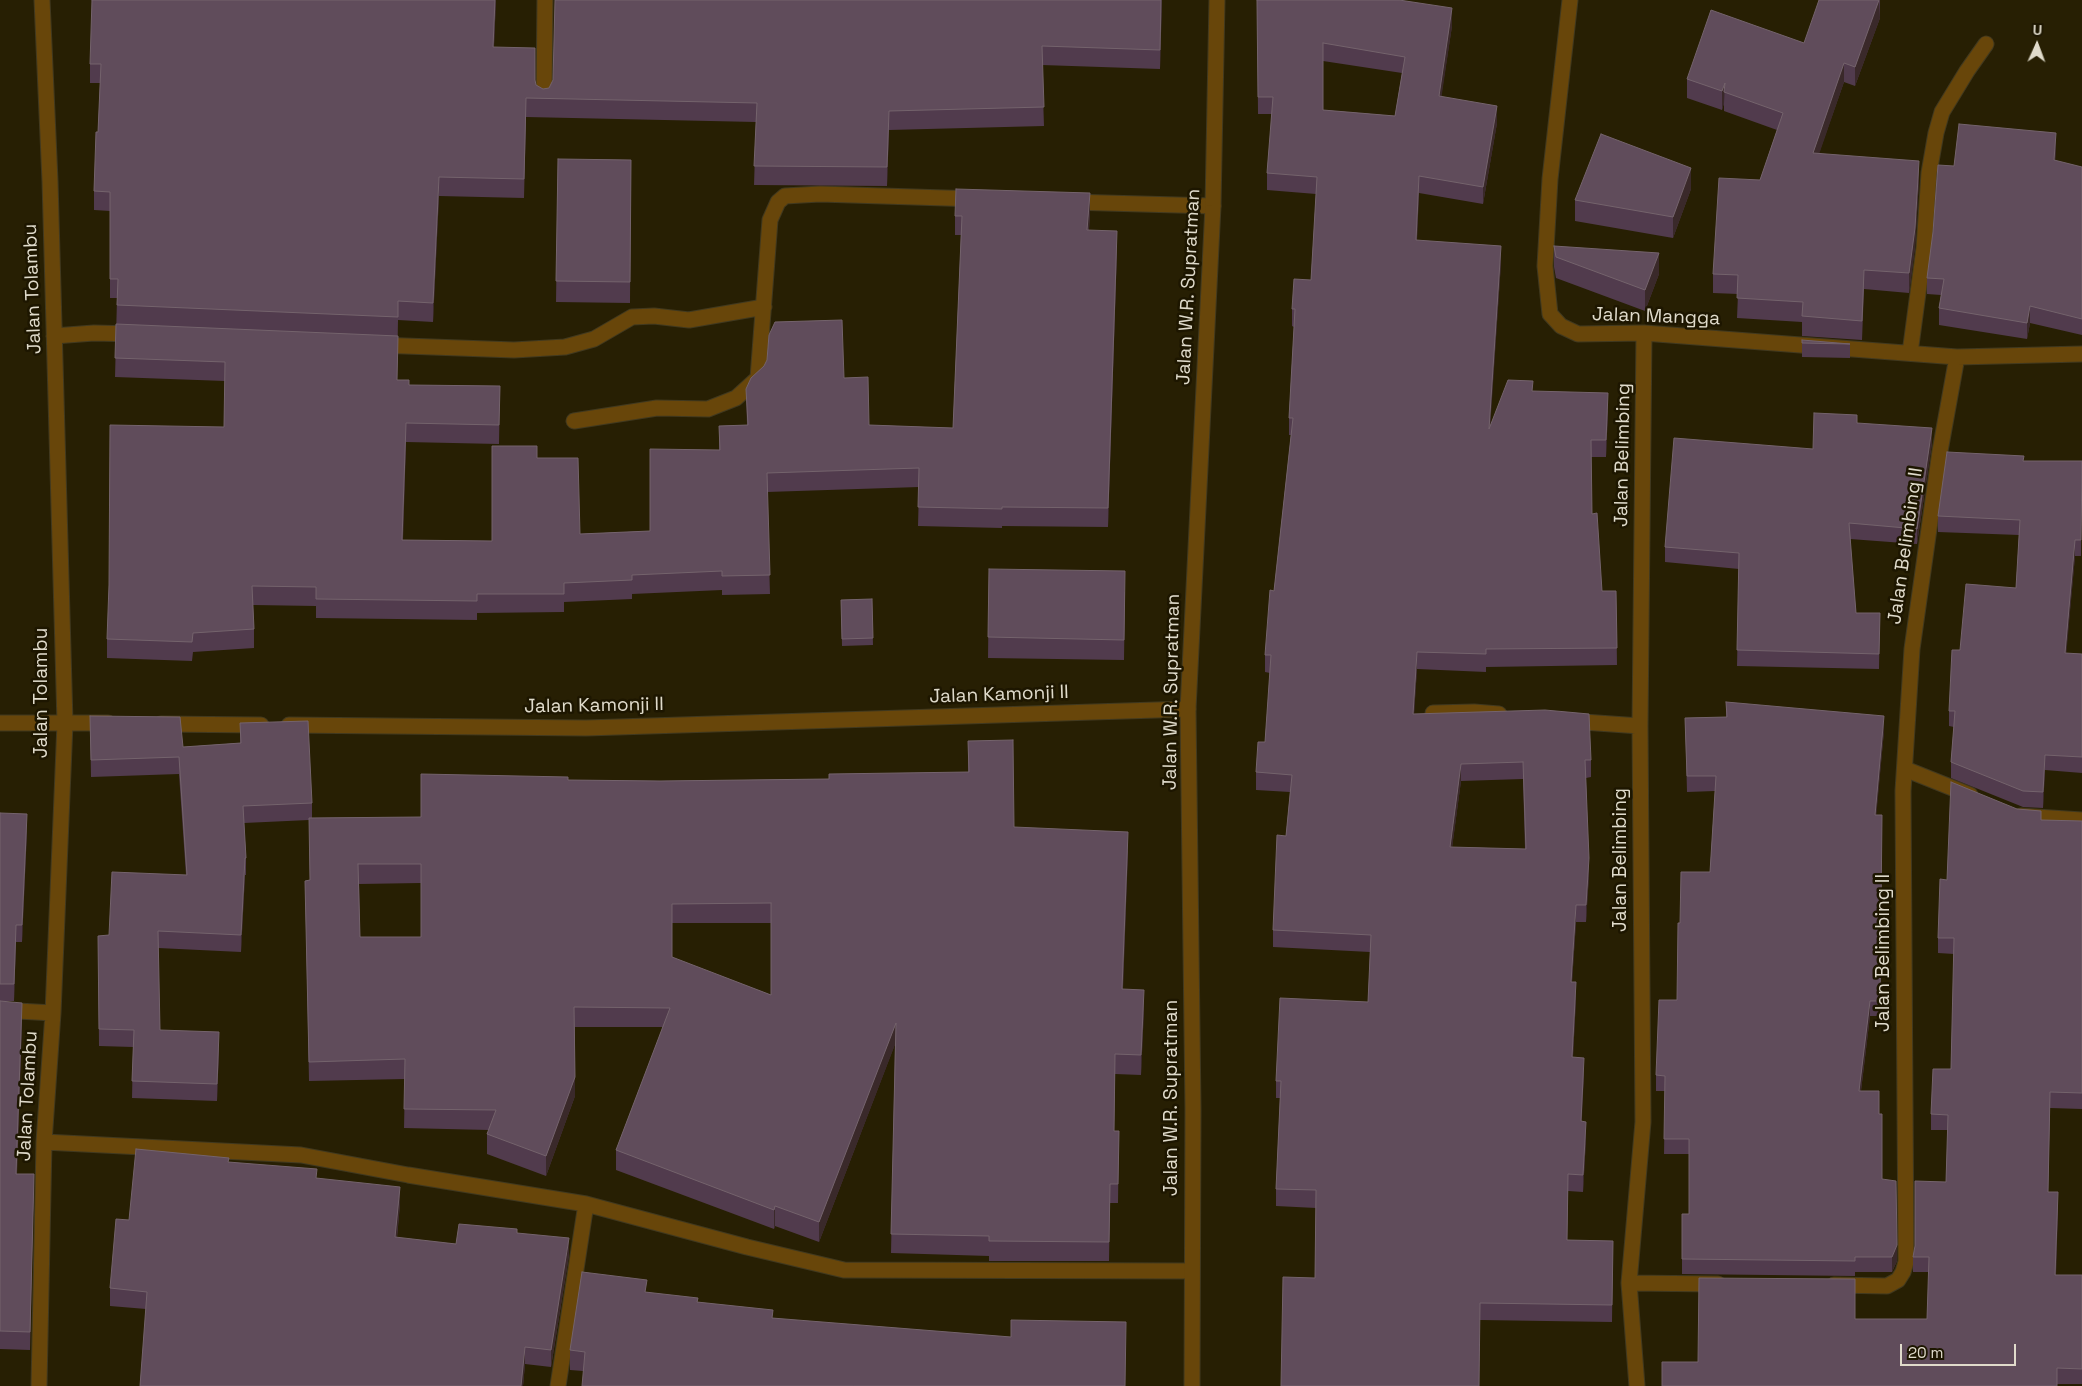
<!DOCTYPE html>
<style>
body{margin:0}
#map{position:relative;width:2082px;height:1386px;overflow:hidden;background:#271f03;font-family:"Space Grotesk",sans-serif}
canvas{display:block}
.north{position:absolute;left:2012px;top:20px;width:50px;height:50px;-webkit-text-stroke:4px #1d1600;paint-order:stroke;rotate:2deg;font-size:14px;font-weight:700;line-height:20px;text-align:center;color:#e0dbcb}
.north::after{content:'';display:block;margin:auto;width:18px;height:22px;background:#e0dbcb;clip-path:polygon(50% 0,100% 100%,50% 72%,0 100%)}
.scale{position:absolute;left:1900px;top:1344px;width:116px;height:22px;box-sizing:border-box;border:2px solid #e0dbcb;border-top:0;padding-left:6px;font-size:15px;line-height:18px;white-space:nowrap;color:#e0dbcb;-webkit-text-stroke:4px #1d1600;paint-order:stroke}
</style>
<div id="map">
<canvas width="2082" height="1386"></canvas>
<div class="north">U</div>
<div class="scale">20 m</div>
</div>
<script>
const ctx = document.querySelector('canvas').getContext('2d');
ctx.lineJoin = 'round';
function toPath(rows) {
  const path = new Path2D();
  for (const r of rows) {
    path.moveTo(r[0], r[1]);
    for (let i = 2; i < r.length; i += 2) path.lineTo(r[i], r[i + 1]);
  }
  return path;
}
function strokePath(path, color, width, dash) {
  ctx.strokeStyle = color;
  ctx.lineWidth = width;
  ctx.lineCap = dash ? 'butt' : 'round';
  ctx.setLineDash(dash || []);
  ctx.stroke(path);
}
function fill(path, color) {
  ctx.fillStyle = color;
  ctx.fill(path, 'evenodd');
}
function drawText(font, color, halo, rows, align = 'center') {
  ctx.font = font + ' "Space Grotesk",sans-serif';
  ctx.lineWidth = 5;
  ctx.setLineDash([]);
  ctx.textBaseline = 'middle';
  ctx.strokeStyle = halo;
  ctx.fillStyle = color;
  for (const [text, x, y, turn = 0] of rows) {
    ctx.save();
    ctx.translate(x, y);
    ctx.rotate((+turn || 0) * Math.PI / 180);
    ctx.textAlign = isNaN(turn) ? turn : align;
    if (halo) ctx.strokeText(text, 0, 0);
    ctx.fillText(text, 0, 0);
    ctx.restore();
  }
}
const service = toPath([
 [544,99,545,0]
]);
const minor = toPath([
 [1570,0,1550,179,1545,266,1550,314,1561,326,1578,334,1644,333,1957,357,2082,354],
 [1070,202,1213,206],
 [54,336,94,333,135,334],
 [378,345,514,350,565,347,594,339,632,317,654,316,689,320,764,307],
 [1910,353,1924,248,1929,173,1936,133,1942,112,1967,71,1986,44],
 [574,421,657,408,708,409,736,398,758,378,770,220,778,202,785,196,820,194,977,199],
 [1433,713,1474,712,1499,714],
 [1569,721,1640,726],
 [0,723,108,723],
 [161,724,261,725],
 [289,725,586,728,1188,709],
 [1905,769,1970,795],
 [2021,816,2082,820],
 [0,1010,53,1013],
 [44,1142,301,1155,408,1175,586,1204,747,1247,844,1270,1191,1271],
 [1629,1283,1718,1284],
 [1834,1285,1887,1286,1898,1280,1903,1272,1906,1262,1903,791,1912,649,1940,451,1957,357],
 [39,1386,44,1142,53,1013,65,723,50,181,42,0],
 [558,1386,586,1204],
 [1637,1386,1629,1283,1643,1122,1640,726,1644,333]
]);
const tertiary = toPath([
 [1192,1386,1193,1109,1188,709,1213,206,1217,0]
]);
strokePath(service, '#41391f', 17);
strokePath(minor, '#41391f', 17);
strokePath(tertiary, '#41391f', 17);
strokePath(service, '#68460a', 15);
strokePath(minor, '#68460a', 15);
strokePath(tertiary, '#68460a', 15);
fill(toPath([
 [496,0,494,47,535,81,536,85,543,89,1162,0,1160,69,1042,65,1044,126,889,130,887,186,754,185,756,122,526,117,524,198,439,196,433,322,398,320,397,380,409,385,500,386,499,444,406,442,403,540,492,541,537,458,580,534,650,531,719,450,719,426,747,425,746,389,844,378,869,425,953,428,961,235,955,235,955,216,1090,212,1089,230,1117,250,1108,527,1002,526,1002,528,918,526,919,487,767,492,770,594,722,595,722,590,632,594,632,599,564,602,564,612,477,613,477,620,316,618,316,606,253,605,254,629,254,648,193,652,192,661,107,658,107,639,224,427,225,381,115,377,117,298,110,298,110,211,94,210,94,191,98,132,100,83,90,83,90,64],
 [1257,0,1452,26,1441,97,1497,123,1483,204,1419,193,1417,240,1501,263,1490,425,1533,391,1608,411,1606,457,1591,457,1592,514,1602,591,1616,591,1617,665,1486,667,1486,672,1417,669,1414,714,1591,760,1591,777,1586,778,1589,875,1586,922,1576,922,1572,982,1576,999,1573,1057,1584,1075,1581,1121,1586,1139,1583,1192,1568,1191,1567,1240,1613,1241,1612,1322,1480,1320,1315,1278,1316,1208,1276,1206,1276,1189,1280,1098,1276,1098,1276,1081,1368,1002,1370,952,1273,947,1273,930,1286,836,1290,792,1256,790,1256,772,1265,742,1270,673,1265,672,1265,655,1274,591,1291,435,1289,435,1289,418,1294,327,1292,326,1292,309,1311,280,1316,194,1267,190,1267,173,1272,114,1258,114],
 [1323,61,1402,73,1395,116,1323,110],
 [1523,779,1525,849,1452,847,1461,781],
 [1880,0,1880,18,1855,86,1844,82,1819,153,1919,180,1915,247,1909,293,1864,289,1862,340,1802,336,1802,322,1737,318,1738,294,1713,293,1713,274,1760,180,1777,130,1724,111,1724,103,1722,110,1687,98,1687,79,1804,43],
 [2056,149,2055,161,2082,167,2082,335,2030,323,2027,339,1939,325,1939,308,1941,295,1927,294,1927,278,1954,166],
 [558,159,631,160,630,303,556,302],
 [1691,189,1673,238,1575,221,1575,200],
 [1554,246,1659,274,1645,311,1556,278,1554,267],
 [1802,340,1850,344,1850,358,1802,357],
 [1857,423,1932,443,1917,544,1850,539,1856,613,1880,613,1879,669,1737,666,1739,569,1665,562,1665,547,1813,449],
 [2024,461,2082,461,2081,556,2075,556,2066,653,2082,654,2082,773,2045,770,2043,808,2023,807,1951,778,1951,762,1954,727,1949,726,1949,711,1960,650,2016,588,2019,535,1938,532,1938,516],
 [989,569,1125,592,1124,660,988,658],
 [872,599,873,645,842,646,841,600],
 [1726,702,1884,731,1876,815,1882,815,1880,1016,1870,1016,1861,1091,1879,1114,1882,1179,1897,1261,1892,1272,1855,1272,1855,1276,1682,1274,1682,1214,1689,1214,1689,1154,1664,1154,1665,1091,1656,1091,1656,1075,1677,1000,1680,923,1710,872,1715,791,1687,792,1685,718,1726,717],
 [90,716,183,747,240,743,240,723,312,803,312,818,421,817,568,780,660,781,829,779,968,772,968,741,1014,827,1128,851,1123,989,1144,1009,1141,1075,1115,1074,1114,1131,1119,1131,1118,1203,1110,1203,1109,1261,989,1261,989,1256,891,1253,895,1044,819,1242,775,1226,774,1229,616,1170,616,1150,663,1027,575,1027,575,1096,546,1176,487,1154,487,1134,489,1130,404,1128,405,1079,309,1081,305,881,310,880,309,820,244,823,246,858,246,875,245,875,241,952,158,948,160,1030,219,1049,217,1101,132,1098,133,1047,99,1046,98,936,109,935,186,875,179,774,91,777],
 [421,883,421,937,360,937,359,884],
 [672,923,771,923,771,995,672,958],
 [0,813,27,831,22,942,16,942,14,1001,5,1001,22,1021,17,1174,34,1174,30,1350,0,1349],
 [2041,820,2082,821,2082,1109,2050,1108,2048,1192,2058,1208,2056,1275,2082,1275,2082,1384,2057,1384,1698,1362,1855,1319,1927,1319,1929,1272,1913,1272,1913,1257,1946,1182,1948,1130,1931,1130,1931,1114,1951,1069,1954,954,1938,953,1938,938,1947,880],
 [229,1162,317,1178,400,1204,397,1238,456,1244,517,1233,569,1255,551,1367,525,1364,523,1386,140,1386,146,1309,110,1306,110,1288,129,1220],
 [647,1292,698,1302,773,1318,1126,1386,583,1371,570,1370,570,1350]
]), '#513b4d');
fill(toPath([
 [495,0,496,0,493,66,493,47],
 [1161,0,1162,0,1160,69,1160,50],
 [1879,0,1880,18,1855,86,1855,67],
 [1452,8,1452,26,1439,114,1439,96],
 [1844,63,1844,82,1813,172,1813,153],
 [1725,83,1724,103,1722,110,1722,91],
 [1497,106,1497,123,1483,204,1483,187],
 [889,111,889,130,887,186,887,167],
 [2056,133,2056,149,2054,177,2054,160],
 [1919,161,1919,180,1915,247,1909,293,1909,273],
 [1691,168,1691,189,1673,238,1673,217],
 [1419,176,1419,193,1416,257,1416,240],
 [439,177,439,196,433,322,433,303],
 [1090,193,1090,212,1087,249,1087,230],
 [1117,231,1117,250,1108,527,1108,508],
 [1501,246,1501,263,1489,446,1489,429],
 [1659,253,1659,274,1645,311,1645,290],
 [2030,306,2030,323,2027,339,2027,323],
 [1608,393,1608,411,1606,457,1606,440],
 [406,423,406,442,402,559,402,540],
 [1932,428,1932,443,1917,544,1917,529],
 [2075,540,2075,556,2065,669,2065,653],
 [1417,652,1417,669,1413,731,1413,714],
 [1884,716,1884,731,1875,830,1875,815],
 [2045,755,2045,770,2043,808,2043,792],
 [1461,764,1461,781,1450,864,1450,847],
 [27,814,27,831,22,942,22,925],
 [1128,832,1128,851,1122,1008,1122,989],
 [245,858,245,875,241,952,241,935],
 [1589,858,1589,875,1586,922,1586,905],
 [1576,905,1576,922,1571,999,1571,982],
 [16,925,16,942,14,1001,14,984],
 [1576,982,1576,999,1572,1075,1572,1057],
 [1144,990,1144,1009,1141,1075,1141,1055],
 [1870,1001,1870,1016,1859,1106,1859,1091],
 [22,1003,22,1021,16,1191,16,1174],
 [896,1023,896,1042,819,1242,819,1222],
 [219,1032,219,1049,217,1101,217,1084],
 [1584,1058,1584,1075,1581,1139,1581,1121],
 [575,1077,575,1096,546,1176,546,1156],
 [1586,1122,1586,1139,1583,1192,1583,1175],
 [400,1187,400,1204,395,1255,395,1237],
 [2058,1192,2058,1208,2055,1290,2055,1275],
 [775,1206,775,1226,774,1229,774,1210],
 [569,1238,569,1255,551,1367,551,1350],
 [1897,1245,1897,1261,1892,1272,1892,1257],
 [525,1347,525,1364,523,1386,521,1386]
]), '#3a292a');
const building = toPath([
 [92,0,495,0,493,47,535,48,535,80,536,85,543,89,549,88,553,80,555,0,1161,0,1160,50,1042,46,1044,107,889,111,887,167,754,166,757,103,526,98,524,179,439,177,433,303,398,301,398,317,117,305,118,279,110,279,110,192,94,191,96,132,98,132,101,64,90,64,92,0],
 [1257,0,1399,0,1452,8,1439,96,1497,106,1483,187,1419,176,1416,240,1501,246,1489,429,1508,380,1533,381,1532,391,1608,393,1606,440,1591,440,1592,514,1597,513,1602,591,1616,591,1617,648,1486,649,1486,654,1417,652,1413,714,1545,710,1589,714,1591,760,1585,760,1589,858,1586,905,1576,905,1571,982,1576,982,1572,1057,1584,1058,1581,1121,1586,1122,1583,1175,1568,1174,1567,1240,1613,1241,1612,1305,1480,1303,1479,1386,1281,1386,1283,1277,1315,1278,1316,1190,1276,1189,1281,1081,1276,1081,1280,998,1368,1002,1371,935,1273,930,1277,835,1286,836,1292,775,1256,772,1258,742,1265,742,1271,655,1265,655,1270,590,1274,591,1293,418,1289,418,1295,309,1292,309,1294,279,1311,280,1317,177,1267,173,1273,97,1258,97,1257,0],
 [1323,43,1405,57,1395,116,1323,110,1323,43],
 [1523,762,1526,849,1450,847,1461,764,1523,762],
 [1819,0,1879,0,1855,67,1844,63,1813,153,1919,161,1915,228,1909,273,1864,270,1862,321,1802,316,1803,302,1737,298,1738,275,1713,274,1719,178,1760,180,1783,113,1724,92,1725,83,1722,91,1687,79,1711,10,1804,43,1819,0],
 [1959,124,2056,133,2054,160,2082,167,2082,319,2030,306,2027,323,1939,308,1944,279,1927,278,1933,232,1938,165,1954,166,1959,124],
 [1601,134,1691,168,1673,217,1575,200,1601,134],
 [558,159,631,160,630,282,556,281,558,159],
 [956,189,1090,193,1087,230,1117,231,1108,508,1002,507,1002,509,918,507,919,468,767,473,770,575,722,576,722,571,632,575,632,580,564,583,564,594,477,594,477,601,316,599,316,587,252,586,254,629,193,633,192,642,107,639,109,585,110,425,224,427,225,362,115,358,116,324,398,336,397,380,409,380,409,385,500,386,499,425,406,423,402,540,492,541,492,446,537,446,537,458,578,458,580,534,650,531,650,449,720,450,719,426,748,425,746,389,751,378,764,366,767,360,769,335,775,322,842,320,844,378,868,377,869,425,953,428,962,216,955,216,956,189],
 [1554,246,1659,253,1645,290,1556,257,1554,246],
 [1802,340,1850,344,1802,343,1802,340],
 [1814,413,1857,415,1857,423,1932,428,1917,529,1849,523,1856,613,1880,613,1879,654,1737,650,1739,553,1665,547,1674,438,1813,449,1814,413],
 [1947,452,2024,456,2023,461,2082,461,2081,540,2075,540,2065,653,2082,654,2082,757,2045,755,2043,792,2023,791,1951,762,1955,711,1949,711,1952,650,1960,650,1966,584,2016,588,2020,520,1938,516,1947,452],
 [989,569,1125,571,1124,640,988,637,989,569],
 [872,599,873,638,842,639,841,600,872,599],
 [1726,702,1884,716,1875,815,1882,815,1880,1001,1870,1001,1859,1091,1879,1091,1879,1114,1882,1114,1882,1179,1896,1181,1897,1245,1892,1257,1855,1257,1855,1261,1682,1259,1682,1214,1689,1214,1689,1139,1664,1139,1665,1076,1656,1075,1659,1000,1677,1000,1678,923,1680,923,1681,872,1710,872,1716,776,1687,776,1685,718,1727,717,1726,702],
 [90,716,180,717,183,747,241,743,240,723,308,721,312,803,243,806,246,858,245,858,241,935,158,931,160,1030,219,1032,217,1084,132,1081,134,1030,99,1029,98,936,109,935,112,872,187,875,179,757,91,760,90,716],
 [1013,740,1014,827,1128,832,1122,989,1144,990,1141,1055,1115,1054,1114,1131,1119,1131,1118,1184,1110,1184,1109,1242,989,1241,989,1236,891,1234,896,1023,819,1222,775,1206,774,1210,616,1150,670,1008,574,1007,575,1077,546,1156,487,1134,496,1110,404,1109,405,1059,309,1062,305,881,310,880,309,818,421,817,421,774,568,777,568,780,660,781,829,779,829,774,969,772,968,741,1013,740],
 [358,864,421,864,421,937,360,937,358,864],
 [771,903,771,995,672,957,672,904,771,903],
 [1951,782,2017,809,2041,811,2041,820,2082,821,2082,1093,2050,1092,2048,1192,2058,1192,2055,1275,2082,1275,2082,1369,2057,1368,2057,1386,1662,1386,1662,1362,1698,1362,1699,1278,1855,1279,1855,1319,1927,1319,1929,1257,1913,1257,1915,1246,1915,1181,1946,1182,1948,1115,1931,1114,1933,1069,1951,1069,1954,938,1938,938,1940,879,1947,880,1951,782],
 [0,813,27,814,22,925,16,925,14,984,0,984,0,813],
 [0,1001,22,1003,16,1174,34,1174,30,1332,0,1331,0,1001],
 [136,1149,229,1158,228,1162,317,1169,316,1178,400,1187,395,1237,456,1244,459,1224,517,1229,517,1233,569,1238,551,1350,525,1347,521,1386,140,1386,147,1292,110,1288,116,1219,129,1220,136,1149],
 [582,1272,647,1280,645,1292,698,1298,697,1302,773,1310,772,1318,1011,1337,1011,1320,1126,1322,1125,1386,582,1386,585,1352,570,1350,582,1272]
]);
fill(building, '#604c5b');
strokePath(building, '#74636c', 1);
drawText('19px', '#e0dbcb', '#1d1600', [
 ["Jalan W.R. Supratman",1189,287,-87],
 ["Jalan Tolambu",33,289,-92],
 ["Jalan Mangga",1656,317,2],
 ["Jalan Belimbing",1623,455,-89],
 ["Jalan Belimbing II",1906,546,-82],
 ["Jalan W.R. Supratman",1172,692,-89],
 ["Jalan Tolambu",42,693,-90],
 ["Jalan Kamonji II",999,695,-2],
 ["Jalan Kamonji II",594,706,-1],
 ["Jalan Belimbing",1621,860,-90],
 ["Jalan Belimbing II",1884,953,-90],
 ["Jalan Tolambu",28,1096,-87],
 ["Jalan W.R. Supratman",1172,1098,-90]
]);
</script>
